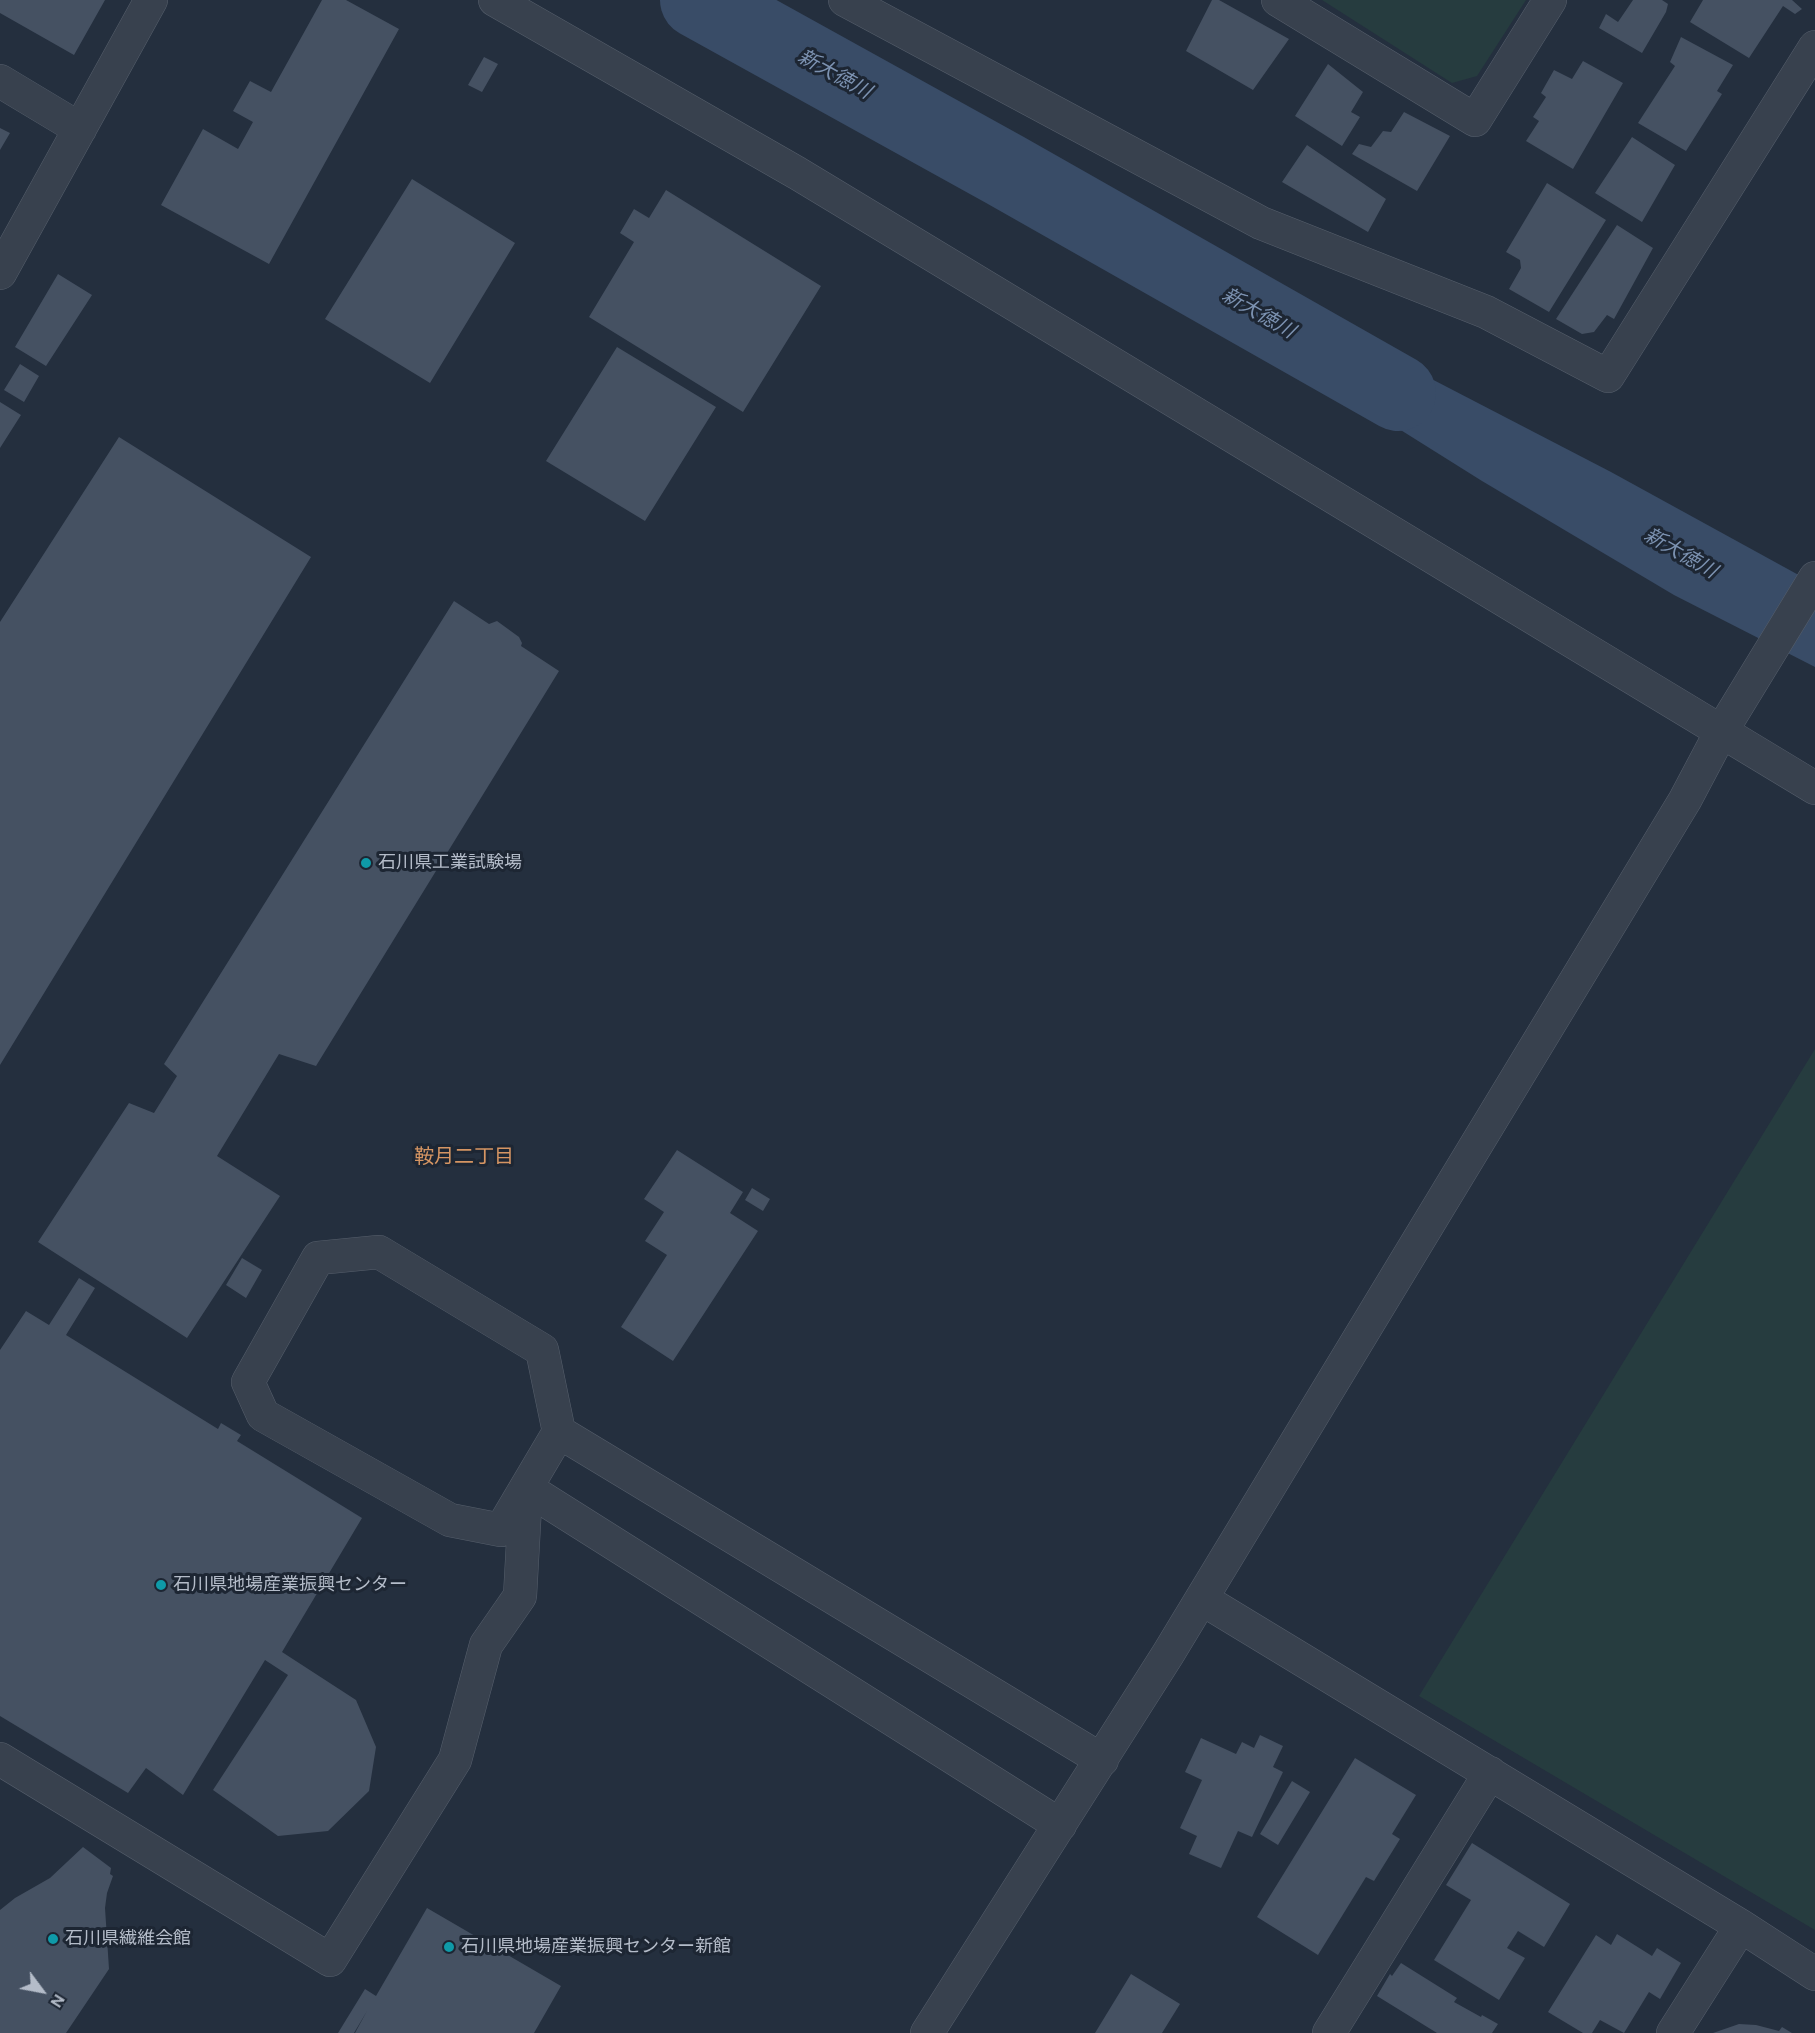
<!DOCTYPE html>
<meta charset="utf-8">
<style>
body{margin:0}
#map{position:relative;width:1815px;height:2033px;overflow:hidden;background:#242f3e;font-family:"DM Sans",sans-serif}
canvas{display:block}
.north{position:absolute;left:12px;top:1961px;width:60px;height:60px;-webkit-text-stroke:4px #1d2633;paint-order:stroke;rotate:122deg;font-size:16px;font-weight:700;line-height:24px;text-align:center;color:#b4bcc9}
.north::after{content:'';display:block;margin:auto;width:21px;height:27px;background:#b4bcc9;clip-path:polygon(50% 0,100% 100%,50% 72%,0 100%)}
</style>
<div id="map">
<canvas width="1815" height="2033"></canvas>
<div class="north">N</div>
</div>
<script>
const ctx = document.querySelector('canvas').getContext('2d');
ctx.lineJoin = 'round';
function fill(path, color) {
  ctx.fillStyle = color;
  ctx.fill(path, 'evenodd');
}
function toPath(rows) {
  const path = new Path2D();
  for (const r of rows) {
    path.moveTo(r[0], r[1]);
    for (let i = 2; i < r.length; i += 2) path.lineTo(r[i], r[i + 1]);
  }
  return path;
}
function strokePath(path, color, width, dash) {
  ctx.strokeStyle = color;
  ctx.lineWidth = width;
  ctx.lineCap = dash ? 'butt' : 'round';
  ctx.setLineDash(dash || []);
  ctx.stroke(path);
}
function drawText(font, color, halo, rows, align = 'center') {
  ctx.font = font + ' "DM Sans","Noto Sans JP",sans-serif';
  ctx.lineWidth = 6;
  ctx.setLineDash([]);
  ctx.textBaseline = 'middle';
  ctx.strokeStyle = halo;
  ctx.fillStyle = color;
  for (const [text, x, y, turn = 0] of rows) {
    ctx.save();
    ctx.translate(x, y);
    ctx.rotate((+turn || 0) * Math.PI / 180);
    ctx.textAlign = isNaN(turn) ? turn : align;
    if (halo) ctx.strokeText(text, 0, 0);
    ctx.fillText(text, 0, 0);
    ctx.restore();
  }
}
fill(toPath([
 [1322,0,1526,0,1477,76,1452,83],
 [1815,1049,1815,1930,1419,1696]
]), '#263c3f');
fill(toPath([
 [1312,321,1393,359,1611,472,1815,584,1815,667,1674,595,1482,481,1297,365]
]), '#394c67');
strokePath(toPath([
 [698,0,1005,170,1398,393]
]), '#394c67', 76);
fill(toPath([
 [0,0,105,0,74,55,0,13],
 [322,0,346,0,399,29,269,264,161,205,203,129,238,149,253,122,233,111,250,81,271,92],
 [1212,0,1219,0,1289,39,1253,90,1186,51],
 [1633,0,1662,0,1668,4,1666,12,1642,53,1599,28,1606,14,1618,22],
 [1703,0,1792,0,1802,9,1795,14,1783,6,1749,58,1690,22],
 [1681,37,1733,65,1717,91,1722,94,1686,151,1638,123,1675,66,1670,62],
 [484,57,498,64,482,92,468,85],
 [1583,61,1623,83,1573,169,1526,141,1539,121,1533,117,1546,97,1541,93,1554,70,1572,79],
 [1328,64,1363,92,1351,112,1360,117,1342,146,1295,116],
 [1404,112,1450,136,1417,191,1352,154,1359,144,1371,147,1383,131,1391,132],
 [0,128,10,133,0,150],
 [1632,137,1675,165,1642,222,1595,193],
 [1307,145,1386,199,1368,232,1282,182],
 [412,179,515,243,430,383,325,319],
 [1547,183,1606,220,1549,312,1509,289,1521,268,1520,260,1506,252],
 [666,190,821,286,743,412,589,317,634,242,620,233,634,209,649,218],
 [1617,225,1653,248,1614,319,1607,315,1594,332,1582,334,1556,319],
 [58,274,92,295,46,366,15,347],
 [617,347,716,407,645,521,546,461],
 [20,364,39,376,24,402,4,390],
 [0,402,21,415,0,448],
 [119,437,311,557,0,1065,0,622],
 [454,601,489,624,497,621,519,637,522,643,521,646,559,671,316,1066,279,1054,217,1156,280,1196,187,1338,38,1242,129,1103,154,1113,177,1076,164,1064],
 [677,1150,743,1192,730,1213,758,1231,673,1361,621,1327,667,1255,645,1241,664,1212,644,1199],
 [752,1188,770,1199,763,1211,745,1200],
 [242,1258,262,1270,246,1298,226,1285],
 [79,1278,95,1288,66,1335,218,1429,221,1423,241,1435,237,1441,362,1518,282,1652,356,1700,376,1747,369,1791,328,1831,278,1836,213,1790,288,1675,265,1660,183,1795,146,1768,128,1793,0,1716,0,1350,26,1311,49,1325],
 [1260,1735,1283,1746,1273,1767,1283,1772,1252,1837,1238,1831,1221,1868,1189,1854,1197,1836,1180,1828,1202,1780,1185,1772,1201,1738,1236,1754,1242,1742,1254,1748],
 [1355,1758,1416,1795,1392,1834,1400,1839,1374,1881,1366,1877,1318,1955,1257,1917],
 [1292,1781,1310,1792,1278,1845,1260,1834],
 [1472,1843,1570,1904,1544,1947,1518,1931,1507,1948,1525,1958,1499,2000,1434,1960,1471,1900,1446,1885],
 [83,1847,111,1868,110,1874,113,1876,107,1893,105,1908,109,1969,66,2033,0,2033,0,1910,15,1898,50,1878],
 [427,1908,561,1986,534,2033,355,2033,367,2011,354,2033,338,2033,365,1989,376,1996],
 [1617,1934,1652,1956,1657,1948,1681,1963,1660,1999,1649,1992,1624,2033,1600,2020,1592,2033,1583,2033,1548,2012,1596,1935,1611,1945],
 [1401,1963,1457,1998,1454,2002,1481,2017,1482,2015,1498,2024,1492,2033,1437,2033,1377,1996,1390,1974,1392,1976],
 [1131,1974,1180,2004,1162,2033,1095,2033],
 [1739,2024,1756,2025,1779,2031,1782,2027,1792,2033,1713,2033]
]), '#455162');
const minor = toPath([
 [495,0,797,173,1815,788],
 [845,0,1261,223,1486,312,1608,376,1815,47],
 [1278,0,1475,120,1550,0],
 [0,81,80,129],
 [0,273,151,0],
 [559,1432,501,1530,450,1520,263,1415,248,1382,318,1258,379,1252,542,1350,559,1432,1102,1760],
 [1202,1599,1741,1926,1815,1974],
 [0,1759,330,1960,455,1760,486,1645,520,1596,526,1488,1060,1825],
 [927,2033,1168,1654,1685,800,1721,732,1815,578],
 [1329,2033,1490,1773],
 [1673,2033,1741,1926]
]);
strokePath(minor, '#565f6c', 34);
strokePath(minor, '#38414e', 33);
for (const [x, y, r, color] of [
 [366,863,6,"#0f9aa8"],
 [161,1585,6,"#0f9aa8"],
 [53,1939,6,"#0f9aa8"],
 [449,1947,6,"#0f9aa8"]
]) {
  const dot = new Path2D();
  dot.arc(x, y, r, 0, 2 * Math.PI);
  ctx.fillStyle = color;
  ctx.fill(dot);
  strokePath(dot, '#1d2633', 2);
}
drawText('18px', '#b4bcc9', '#1d2633', [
 ["石川県工業試験場",378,863],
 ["石川県地場産業振興センター",173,1585],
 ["石川県繊維会館",65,1939],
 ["石川県地場産業振興センター新館",461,1947]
], 'left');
drawText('italic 20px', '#7c92b1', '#1d2633', [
 ["新大徳川",834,75,29],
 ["新大徳川",1258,314,30],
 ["新大徳川",1680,554,30]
]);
drawText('20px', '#d59563', '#1d2633', [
 ["鞍月二丁目",464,1158]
]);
</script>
